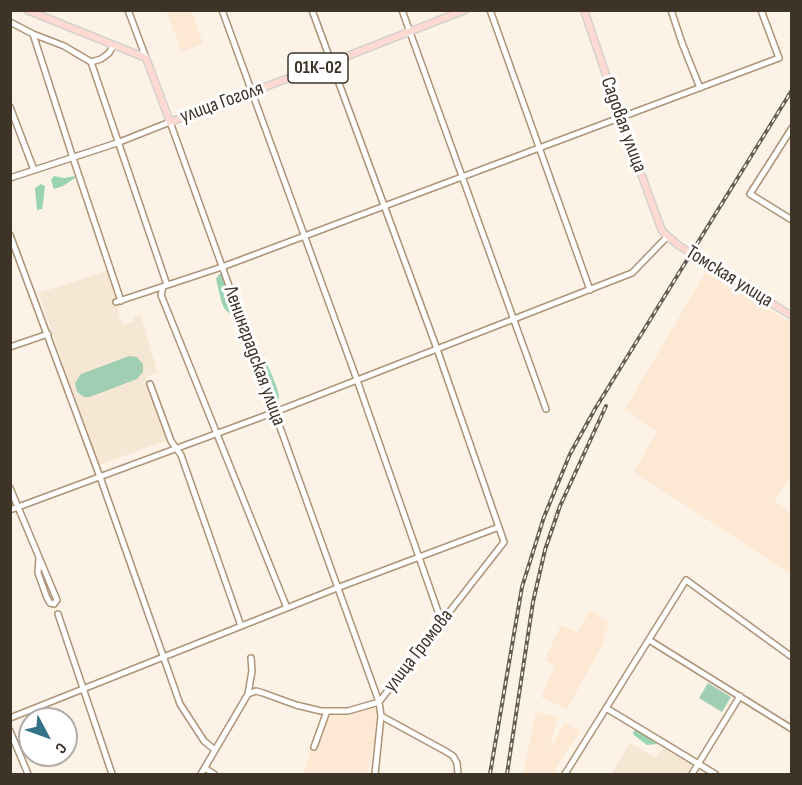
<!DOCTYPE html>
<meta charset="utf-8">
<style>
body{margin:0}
#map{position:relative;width:802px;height:785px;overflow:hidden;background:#fdf2e6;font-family:"Sofia Sans Condensed",sans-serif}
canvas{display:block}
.frame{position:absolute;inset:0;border:12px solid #3d3327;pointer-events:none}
.north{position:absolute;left:18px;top:707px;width:60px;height:60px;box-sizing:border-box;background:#fff;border:2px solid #b1ada9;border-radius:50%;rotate:131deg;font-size:16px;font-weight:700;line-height:24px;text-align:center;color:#3d3327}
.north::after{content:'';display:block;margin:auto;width:21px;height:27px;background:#347387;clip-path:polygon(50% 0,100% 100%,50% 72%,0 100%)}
</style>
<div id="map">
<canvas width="802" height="785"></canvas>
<div class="frame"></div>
<div class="north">С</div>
</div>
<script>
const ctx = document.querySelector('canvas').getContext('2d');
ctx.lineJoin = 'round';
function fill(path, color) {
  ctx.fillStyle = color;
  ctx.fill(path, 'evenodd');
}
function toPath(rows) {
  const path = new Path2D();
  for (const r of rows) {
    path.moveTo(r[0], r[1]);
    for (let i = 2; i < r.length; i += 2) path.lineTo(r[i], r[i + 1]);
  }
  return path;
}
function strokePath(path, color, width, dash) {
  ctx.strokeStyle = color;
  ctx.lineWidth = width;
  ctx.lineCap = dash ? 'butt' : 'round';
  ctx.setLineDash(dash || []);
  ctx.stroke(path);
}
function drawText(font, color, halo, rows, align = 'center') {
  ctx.font = font + ' "Sofia Sans Condensed",sans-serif';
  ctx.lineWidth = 6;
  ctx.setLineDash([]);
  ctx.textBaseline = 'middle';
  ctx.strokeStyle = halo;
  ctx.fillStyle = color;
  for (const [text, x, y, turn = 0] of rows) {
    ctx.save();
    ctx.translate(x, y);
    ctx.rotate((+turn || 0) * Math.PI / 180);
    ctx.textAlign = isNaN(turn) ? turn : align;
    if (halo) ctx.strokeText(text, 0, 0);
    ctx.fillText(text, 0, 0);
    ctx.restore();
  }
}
fill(toPath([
 [166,11,191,11,203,43,182,52],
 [707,270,791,323,791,476,774,501,791,513,791,574,634,472,657,432,625,409],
 [590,610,610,623,603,638,605,640,567,709,541,697,555,666,545,660,561,625,577,633],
 [372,707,376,708,377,735,367,774,303,774,322,718,327,713,346,716],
 [536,712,557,717,550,748,565,722,580,732,557,765,555,774,523,774]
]), '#fce8d3');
fill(toPath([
 [109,270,122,306,117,308,123,325,134,322,133,318,141,315,157,372,146,377,168,440,99,465,38,293],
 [630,743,656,758,663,748,692,765,686,774,611,774]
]), '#f6e7d4');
fill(toPath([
 [129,356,137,357,143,364,143,372,137,379,90,397,84,397,77,392,75,383,81,374],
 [708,683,731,697,722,712,699,698]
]), '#a0ceb3');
fill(toPath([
 [54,176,64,178,75,176,75,178,63,186,54,189,51,180],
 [41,184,45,186,43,203,42,209,37,210,35,188],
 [219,274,222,275,225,281,232,305,230,314,224,308,221,300,216,279],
 [265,359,276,385,279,396,278,401,271,390,264,366],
 [635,730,641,732,657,744,647,745,634,735,633,733]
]), '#99d3b2');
const minor = toPath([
 [128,10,146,58],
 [222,10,357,380,442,623],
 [312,10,437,349,504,542,379,702],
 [402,10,546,409],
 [490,10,590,290],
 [671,10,682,43,700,88],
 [10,22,33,34,64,46,91,62],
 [33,34,73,158,121,301],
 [113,46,109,53,101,59,91,62,167,285],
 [10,107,34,170],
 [792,128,750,194,792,220],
 [10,178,117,143,170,122,379,702,381,716,375,774],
 [10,235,100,477,180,704,204,741,215,750],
 [163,287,161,295,287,608],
 [116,302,222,267,779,58,761,10],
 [10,347,48,334],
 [150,384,171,441,181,455,241,626],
 [10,488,57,600,54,604,50,603,47,598,38,573,39,558],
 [10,510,275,412,632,273,667,237],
 [58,614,112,774],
 [649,640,792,729],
 [248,694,256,691,263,693,296,705,321,711,348,711,379,702],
 [606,708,715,774],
 [381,716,447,752,453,756,457,763,458,774],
 [10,718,337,588,499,527],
 [10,731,28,774],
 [314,747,327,711],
 [205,768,214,774],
 [201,774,248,694,252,671,251,658],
 [565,774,686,580,792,657],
 [692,774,740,696]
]);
const major = toPath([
 [27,10,146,58,170,122,332,62,465,10],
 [584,10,620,116,662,231,678,245,792,316]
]);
strokePath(minor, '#ad9477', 8);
strokePath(major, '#d4d2cf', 9);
strokePath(minor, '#fff', 5);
strokePath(major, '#ffd9d2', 6);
const rail = toPath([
 [490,774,522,587,544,517,570,454,595,409,792,90],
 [507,774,533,602,545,550,560,506,606,406]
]);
strokePath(rail, '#695e52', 4);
strokePath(rail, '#fff', 1.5, [4.5]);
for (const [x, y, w] of [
 [318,68,60]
]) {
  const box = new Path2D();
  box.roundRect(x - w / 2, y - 15, w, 30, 4.5);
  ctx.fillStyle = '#fff';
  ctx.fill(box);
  strokePath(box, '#3d3327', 1.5);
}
drawText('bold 18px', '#3d3327', null, [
 ["01К-02",318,68]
]);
drawText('20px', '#3d3327', '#fff', [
 ["улица Гоголя",222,103,-20],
 ["Садовая улица",623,125,70],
 ["Томская улица",729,277,32],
 ["Ленинградская улица",254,356,70],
 ["улица Громова",419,651,-52]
]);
</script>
